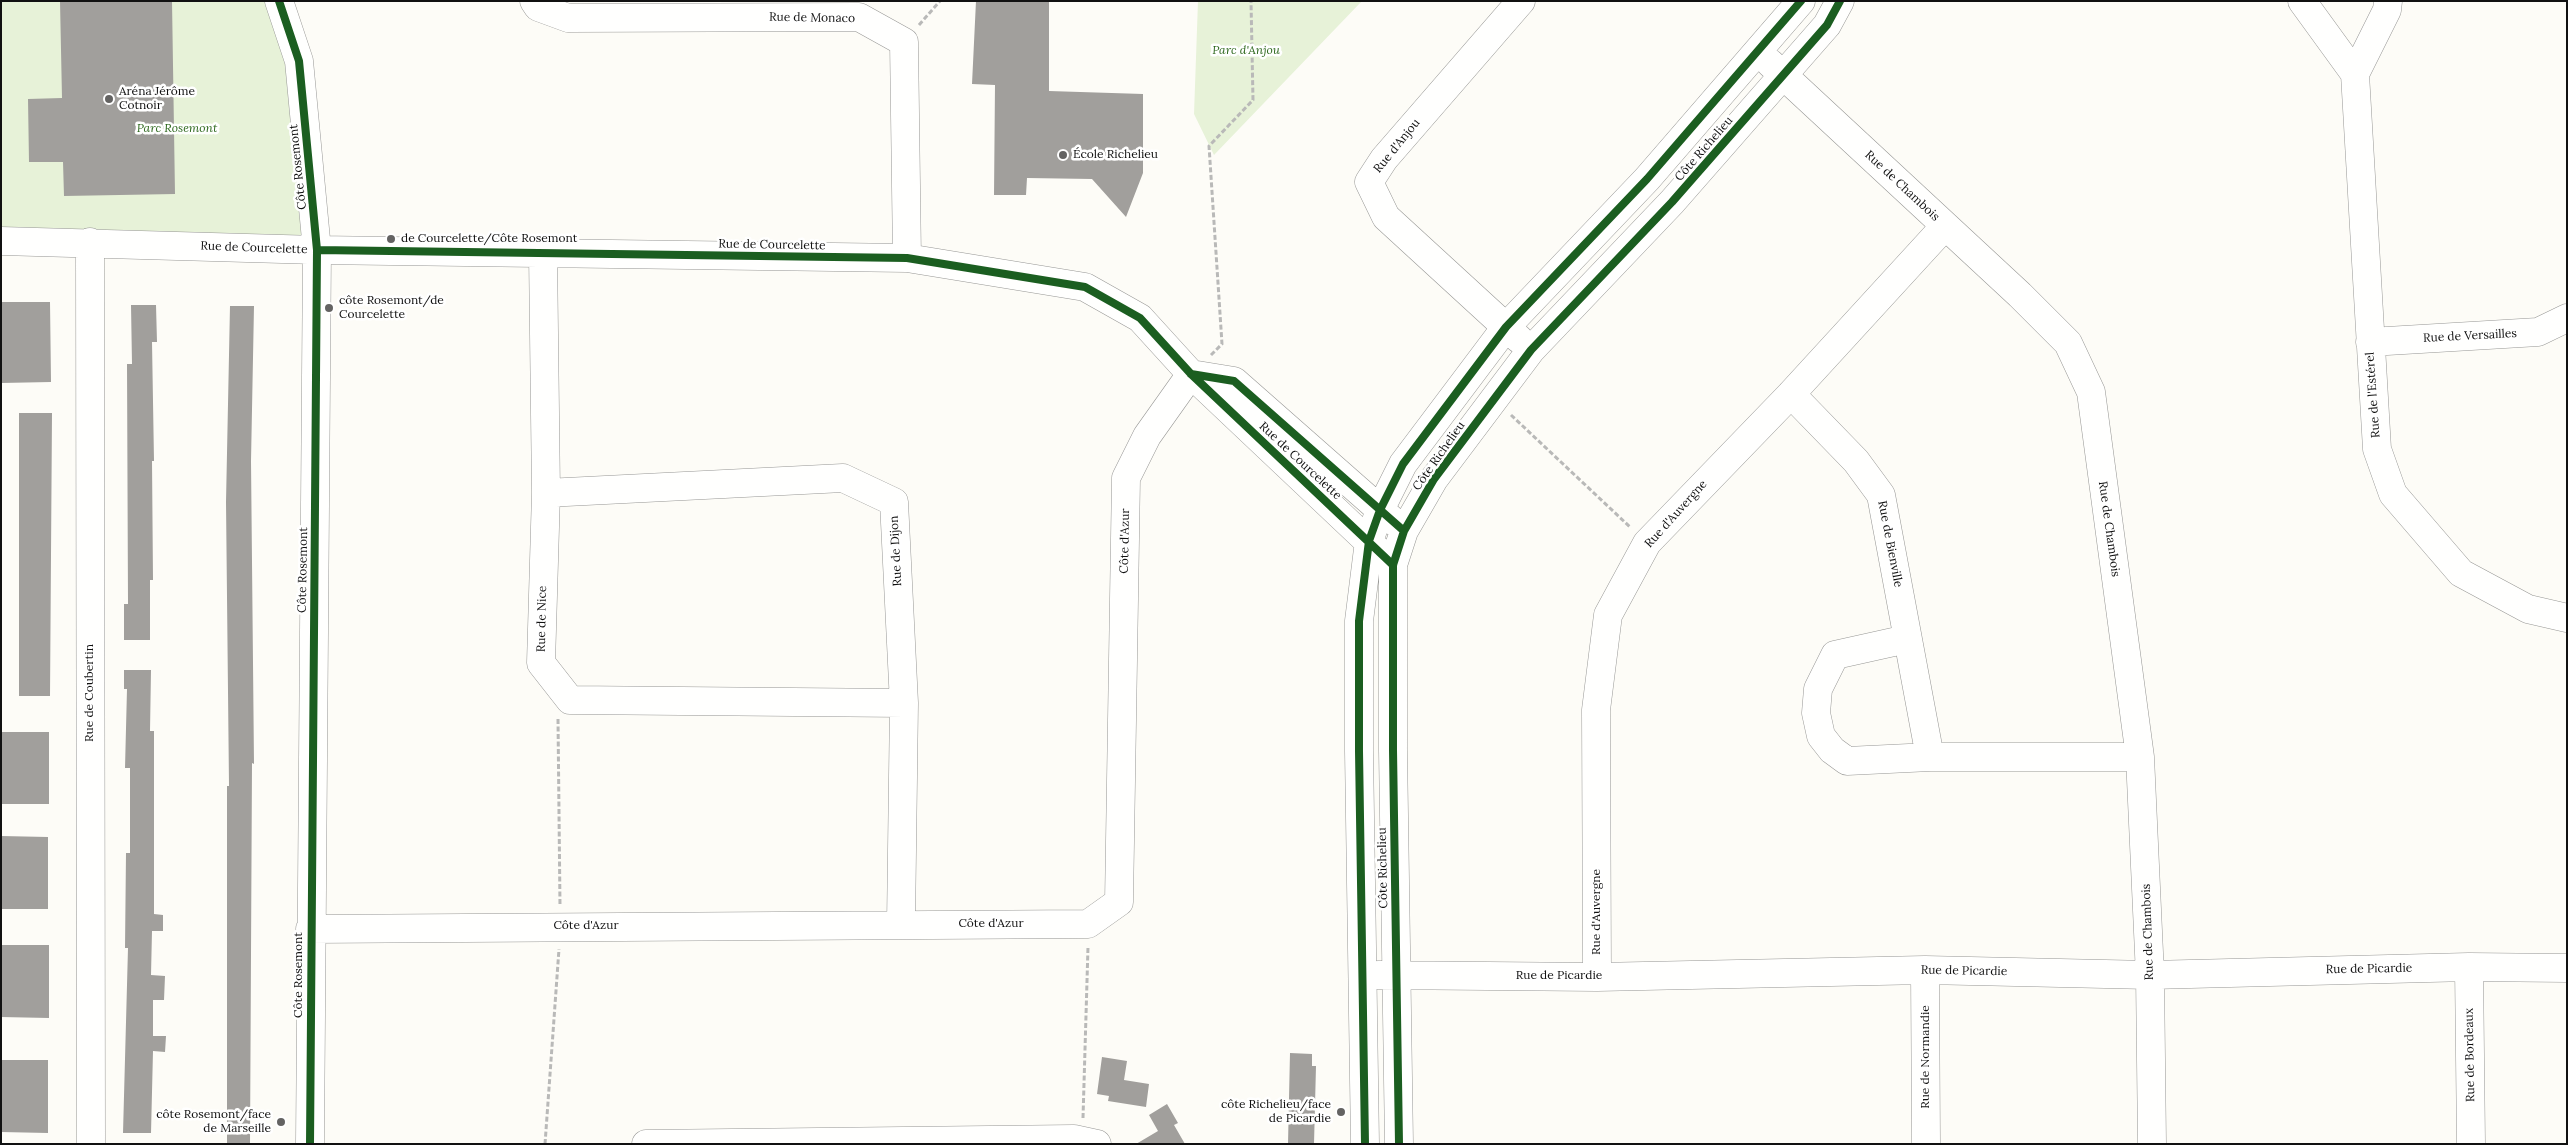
<!DOCTYPE html>
<meta charset="utf-8">
<style>
body{margin:0}
#map{position:relative;width:2568px;height:1145px;overflow:hidden;background:#fdfcf7;font-family:Lora,serif}
canvas{display:block}
.frame{position:absolute;inset:0;border:2px solid #111;pointer-events:none}
</style>
<div id="map">
<canvas width="2568" height="1145"></canvas>
<div class="frame"></div>
</div>
<script>
const ctx = document.querySelector('canvas').getContext('2d');
ctx.lineJoin = 'round';
function fill(path, color) {
  ctx.fillStyle = color;
  ctx.fill(path, 'evenodd');
}
function toPath(rows) {
  const path = new Path2D();
  for (const r of rows) {
    path.moveTo(r[0], r[1]);
    for (let i = 2; i < r.length; i += 2) path.lineTo(r[i], r[i + 1]);
  }
  return path;
}
function strokePath(path, color, width, dash) {
  ctx.strokeStyle = color;
  ctx.lineWidth = width;
  ctx.lineCap = dash ? 'butt' : 'round';
  ctx.setLineDash(dash || []);
  ctx.stroke(path);
}
function drawText(font, color, halo, rows, align = 'center') {
  ctx.font = font + ' Lora,serif';
  ctx.lineWidth = 5;
  ctx.setLineDash([]);
  ctx.textBaseline = 'middle';
  ctx.strokeStyle = halo;
  ctx.fillStyle = color;
  for (const [text, x, y, turn = 0] of rows) {
    ctx.save();
    ctx.translate(x, y);
    ctx.rotate((+turn || 0) * Math.PI / 180);
    ctx.textAlign = isNaN(turn) ? turn : align;
    if (halo) ctx.strokeText(text, 0, 0);
    ctx.fillText(text, 0, 0);
    ctx.restore();
  }
}
fill(toPath([
 [1,1,273,1,294,61,317,257,1,255],
 [1198,1,1362,1,1214,155,1194,114]
]), '#e7f2d8');
fill(toPath([
 [60,1,172,1,175,194,64,196,63,162,29,162,28,99,62,98],
 [976,1,1049,1,1049,91,1143,94,1143,173,1126,217,1092,179,1027,178,1026,195,994,195,995,85,972,84],
 [1,302,50,302,51,382,1,383],
 [131,305,156,305,157,342,152,342,154,461,152,461,153,580,150,580,150,640,124,640,124,604,128,604,127,364,132,364],
 [230,306,254,306,251,461,254,764,252,763,250,1144,227,1144,227,786,229,786,226,502],
 [19,413,52,413,50,696,19,696],
 [124,670,151,670,150,731,154,731,154,914,163,915,163,931,152,931,151,975,165,976,164,1000,153,1000,153,1036,166,1036,165,1052,153,1051,151,1133,123,1133,128,948,125,948,126,853,130,853,130,768,125,768,127,689,124,689],
 [1,732,49,732,49,804,1,804],
 [1,836,48,837,48,909,1,909],
 [1,945,49,945,49,1018,1,1017],
 [1290,1053,1312,1054,1312,1066,1316,1066,1314,1144,1288,1144],
 [1102,1057,1127,1061,1124,1080,1149,1084,1146,1107,1108,1101,1109,1096,1097,1094],
 [1,1060,48,1060,48,1133,1,1132],
 [1167,1104,1178,1123,1174,1125,1185,1144,1136,1144,1158,1131,1149,1115]
]), '#a19f9c');
const minor = toPath([
 [279,1,299,61,317,250,310,1144],
 [534,1,538,7,568,18,859,17,904,42,907,258],
 [2302,1,2355,74],
 [2388,1,2387,10,2355,74,2377,449,2393,494,2461,573,2528,609,2567,618],
 [1770,63,2020,295,2068,343,2091,392,2140,757,2150,975,2152,1144],
 [1,241,317,250,907,258,1085,287,1140,318,1191,374,1393,565],
 [90,242,91,1144],
 [543,253,546,493,541,663,570,700,904,703],
 [1519,339,1386,217,1369,182,1384,159,1521,1],
 [2370,342,2538,332,2567,318],
 [1191,374,1234,381,1393,521],
 [1791,394,1856,461,1881,495,1930,757],
 [546,493,843,478,894,502,904,703,901,924],
 [1907,639,1835,655,1818,689,1816,713,1821,736,1832,750,1847,761,1930,757,2140,757],
 [310,929,1088,924,1119,902,1126,478,1147,436,1191,374],
 [2469,967,2471,1144],
 [1925,970,1926,1144],
 [1378,975,1597,977,1925,970,2150,975,2469,967,2567,968],
 [1597,977,1596,710,1608,615,1647,543,1791,394,1945,226],
 [646,1144,1074,1139,1097,1144],
 [1365,1144,1359,751,1359,621,1369,541,1380,510,1403,464,1506,327,1647,179,1801,1],
 [1399,1144,1393,750,1393,565,1404,531,1434,479,1531,350,1672,202,1827,25,1840,1]
]);
strokePath(minor, '#979795', 29);
strokePath(toPath([
 [919,25,940,1],
 [1211,355,1222,344,1209,146,1253,100,1251,1],
 [1511,415,1630,527],
 [558,719,560,906],
 [1083,1118,1088,947],
 [545,1144,559,949]
]), '#b9b9b8', 3, [5, 2.5]);
strokePath(minor, '#fffffe', 28);
strokePath(toPath([
 [279,1,299,61,317,250,310,1144],
 [317,250,907,258,1085,287,1140,318,1191,374,1393,565],
 [1191,374,1234,381,1404,531],
 [1365,1144,1359,751,1359,621,1369,541,1380,510,1403,464,1506,327,1647,179,1801,1],
 [1399,1144,1393,750,1393,565,1404,531,1434,479,1531,350,1672,202,1827,25,1840,1]
]), '#1b5e20', 8);
for (const [x, y, r, color] of [
 [109,99,5,"#646362"],
 [1063,155,5,"#646362"],
 [391,239,5,"#646362"],
 [329,308,5,"#646362"],
 [1341,1112,5,"#646362"],
 [281,1122,5,"#646362"]
]) {
  const dot = new Path2D();
  dot.arc(x, y, r, 0, 2 * Math.PI);
  ctx.fillStyle = color;
  ctx.fill(dot);
  strokePath(dot, '#fff', 2);
}
drawText('12px', '#111', '#fff', [
 ["Rue de Monaco",812,18,1],
 ["Rue d'Anjou",1397,146,-51],
 ["Côte Richelieu",1704,149,-49],
 ["Côte Rosemont",298,167,-96],
 ["Rue de Chambois",1902,186,43],
 ["Rue de Courcelette",772,245,1],
 ["Rue de Courcelette",254,248,2],
 ["Rue de Versailles",2470,336,-3],
 ["Rue de l'Estérel",2373,395,-94],
 ["Côte Richelieu",1439,456,-55],
 ["Rue de Courcelette",1300,461,43],
 ["Rue d'Auvergne",1676,514,-48],
 ["Rue de Chambois",2109,529,82],
 ["Côte d'Azur",1125,541,-89],
 ["Rue de Bienville",1890,544,79],
 ["Rue de Dijon",896,551,-93],
 ["Côte Rosemont",303,570,-89],
 ["Rue de Nice",542,619,-89],
 ["Rue de Coubertin",90,693,-90],
 ["Côte Richelieu",1383,868,-91],
 ["Rue d'Auvergne",1597,912,-90],
 ["Côte d'Azur",991,924],
 ["Côte d'Azur",586,926],
 ["Rue de Chambois",2148,932,-92],
 ["Rue de Picardie",2369,969,-1],
 ["Rue de Picardie",1964,971,1],
 ["Côte Rosemont",299,975,-90],
 ["Rue de Picardie",1559,976],
 ["Rue de Bordeaux",2470,1055,-91],
 ["Rue de Normandie",1926,1057,-90]
]);
drawText('italic 12px', '#306a20', '#fff', [
 ["Parc d'Anjou",1246,51],
 ["Parc Rosemont",177,129]
]);
drawText('12px', '#111', '#fff', [
 ["Aréna Jérôme",119,92],
 ["Cotnoir",119,106],
 ["École Richelieu",1073,155],
 ["de Courcelette/Côte Rosemont",401,239],
 ["côte Rosemont/de",339,301],
 ["Courcelette",339,315],
 ["côte Richelieu/face",1331,1105,"right"],
 ["de Picardie",1331,1119,"right"],
 ["côte Rosemont/face",271,1115,"right"],
 ["de Marseille",271,1129,"right"]
], 'left');
</script>
